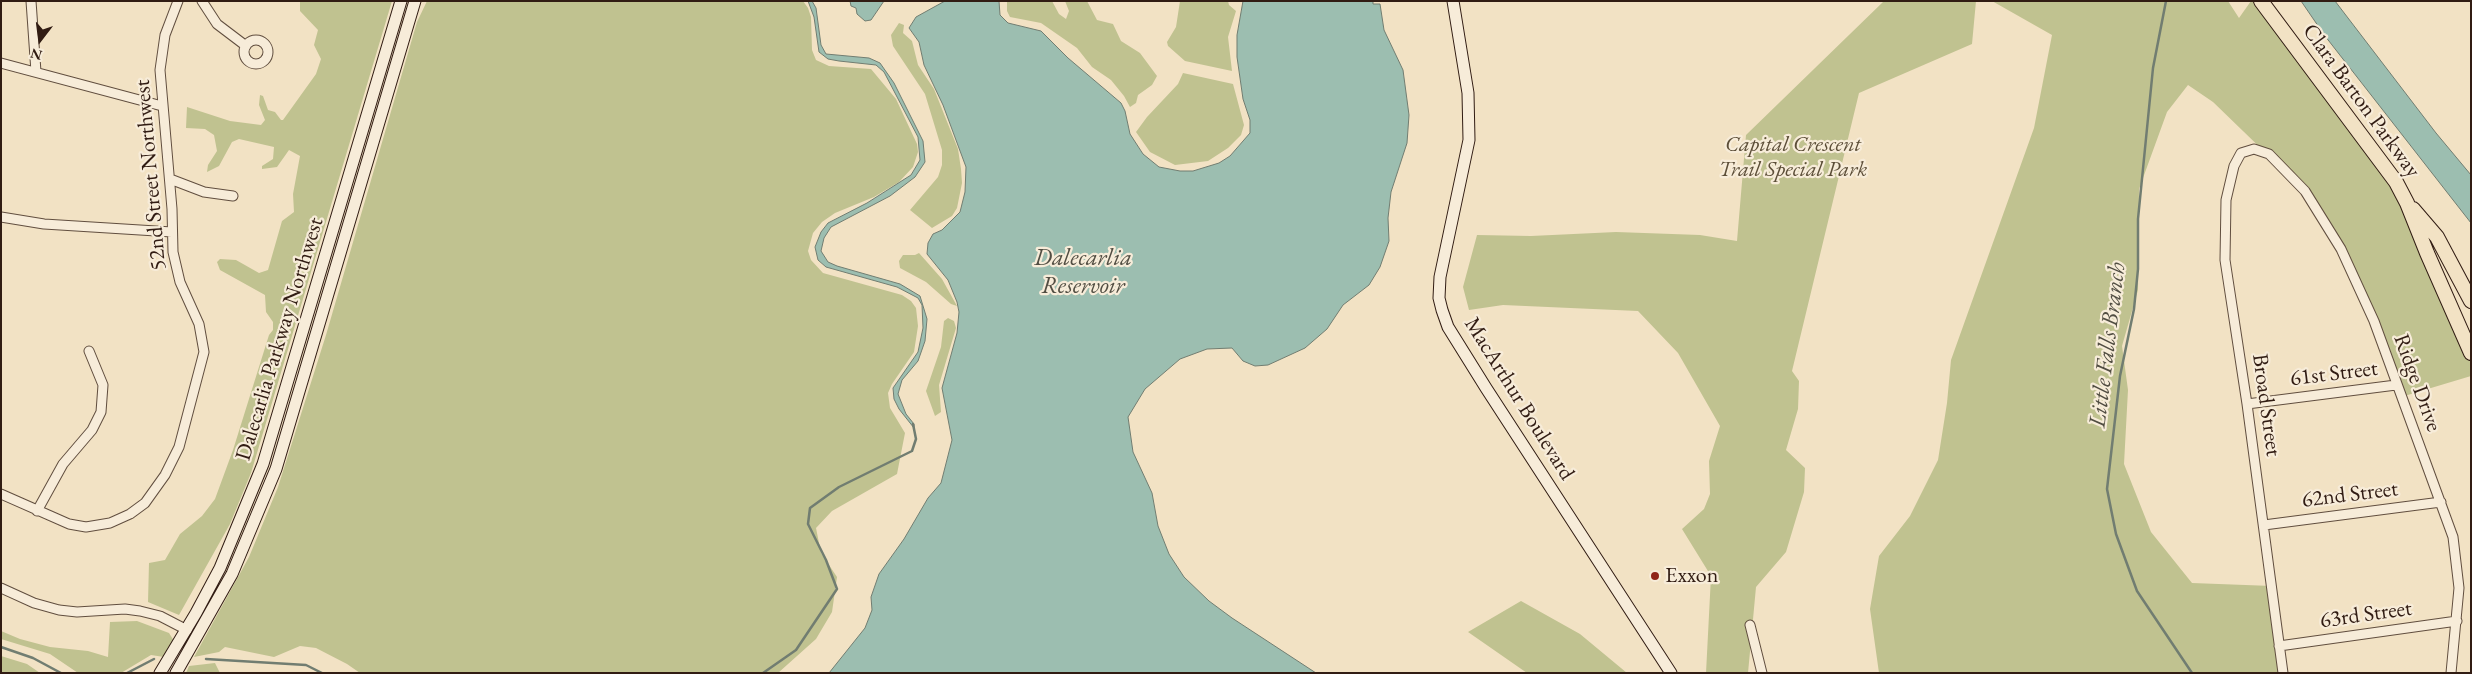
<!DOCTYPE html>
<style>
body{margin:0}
#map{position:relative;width:2472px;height:674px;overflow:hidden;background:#f2e2c4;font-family:"EB Garamond",serif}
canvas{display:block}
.frame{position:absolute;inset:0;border:2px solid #311c13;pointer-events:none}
.north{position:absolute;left:15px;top:15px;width:50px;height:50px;-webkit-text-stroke:4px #f7ecd9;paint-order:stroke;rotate:195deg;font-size:14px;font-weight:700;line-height:20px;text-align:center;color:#311c13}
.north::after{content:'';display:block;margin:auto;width:18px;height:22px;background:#311c13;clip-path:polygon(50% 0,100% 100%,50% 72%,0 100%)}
</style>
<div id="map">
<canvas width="2472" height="674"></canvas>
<div class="frame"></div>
<div class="north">N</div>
</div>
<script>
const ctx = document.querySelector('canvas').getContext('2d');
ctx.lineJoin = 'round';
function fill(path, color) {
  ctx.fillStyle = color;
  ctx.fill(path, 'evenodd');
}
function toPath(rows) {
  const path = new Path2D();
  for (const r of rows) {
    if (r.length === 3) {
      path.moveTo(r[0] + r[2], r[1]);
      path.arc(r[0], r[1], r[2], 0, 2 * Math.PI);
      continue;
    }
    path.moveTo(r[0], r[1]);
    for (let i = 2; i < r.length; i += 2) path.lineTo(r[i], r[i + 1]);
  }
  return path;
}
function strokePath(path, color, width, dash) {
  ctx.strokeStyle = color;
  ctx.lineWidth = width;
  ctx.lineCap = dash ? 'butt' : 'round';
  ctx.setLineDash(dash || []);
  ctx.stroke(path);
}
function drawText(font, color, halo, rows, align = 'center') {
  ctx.font = font + ' "EB Garamond",serif';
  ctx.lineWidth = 4.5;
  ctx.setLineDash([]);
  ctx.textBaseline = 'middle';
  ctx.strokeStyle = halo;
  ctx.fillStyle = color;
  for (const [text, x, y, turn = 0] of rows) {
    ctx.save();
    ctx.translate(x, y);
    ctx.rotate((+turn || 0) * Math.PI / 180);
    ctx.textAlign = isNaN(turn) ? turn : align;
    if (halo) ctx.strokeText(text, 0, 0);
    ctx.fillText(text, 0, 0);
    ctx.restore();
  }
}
fill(toPath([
 [300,1,392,1,251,473,230,524,179,615,148,602,149,563,165,560,180,534,202,516,215,499,233,450,269,335,273,330,273,322,266,312,265,295,220,270,217,262,220,259,236,260,259,273,268,270,282,221,294,212,293,194,300,156,289,150,277,167,262,169,262,166,273,159,274,147,239,139,232,142,219,166,207,172,208,165,217,151,214,135,205,129,186,128,187,107,230,121,261,125,265,120,259,105,260,95,263,96,268,110,275,112,281,120,283,120,316,74,321,59,314,45,318,30,300,11],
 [427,1,803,1,808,8,811,17,812,50,816,60,829,66,871,69,896,99,917,144,918,152,913,167,899,182,874,197,835,213,822,222,813,233,808,251,811,260,823,273,902,295,911,301,916,308,918,326,914,352,892,384,888,393,890,408,905,433,897,474,832,511,816,528,821,553,837,577,832,612,816,639,778,673,360,673,347,664,316,648,300,646,274,657,225,647,219,652,194,657,249,557,278,487,326,335,417,22],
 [1007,1,1052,1,1059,14,1066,19,1069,11,1065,1,1087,1,1097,20,1113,24,1121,41,1140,53,1157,76,1152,85,1138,95,1136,103,1130,107,1124,96,1111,80,1092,67,1077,48,1041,23,1010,17,1007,11],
 [1180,1,1228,1,1229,5,1236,11,1228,37,1232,71,1185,61,1168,46,1167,42,1176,27],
 [1884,1,1976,1,1972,44,1859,93,1792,371,1799,381,1798,409,1786,450,1805,468,1804,492,1786,552,1756,587,1748,673,1706,673,1711,576,1682,529,1704,509,1710,494,1709,461,1720,426,1678,353,1638,311,1503,305,1469,310,1463,287,1477,235,1531,236,1616,232,1700,235,1737,241,1746,135],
 [1992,1,2228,1,2239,18,2251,1,2261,1,2396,182,2471,353,2471,376,2401,397,2357,281,2305,191,2213,102,2188,85,2167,112,2139,189,2138,290,2122,346,2128,390,2124,464,2151,532,2192,583,2272,586,2283,673,1879,673,1870,609,1879,556,1910,516,1938,460,1947,403,1951,360,2034,128,2052,35],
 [899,23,904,25,903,33,912,41,918,65,934,89,958,149,961,169,962,183,957,208,952,216,932,228,910,210,938,177,942,165,942,150,925,94,893,46,891,35],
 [1183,73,1233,84,1244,125,1241,135,1228,148,1208,161,1175,165,1150,152,1136,132,1147,117,1178,84],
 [919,253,942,279,957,306,951,304,926,282,900,268,899,261,903,255,915,255],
 [948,318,954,321,956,328,939,385,941,412,935,416,926,391,941,347,944,321],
 [1521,601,1580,634,1627,673,1527,673,1468,632],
 [137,621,169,633,174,641,164,657,151,655,121,673,78,673,50,654,1,639,1,631,20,639,50,647,88,651,108,657,110,622],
 [1,656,27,664,40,673,1,672],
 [215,663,220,673,186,673,189,666]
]), '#c0c290');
const water = toPath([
 [808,1,812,1,816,8,821,45,826,54,869,58,880,63,894,83,923,141,925,162,915,177,890,196,831,227,824,238,821,251,828,262,837,266,900,284,920,296,927,319,925,341,918,361,902,380,898,394,906,414,914,424,914,428,899,409,894,399,893,388,918,352,923,328,922,305,918,298,897,287,826,267,818,260,815,247,821,232,828,223,867,203,911,175,920,160,918,137,884,72,876,65,839,61,828,59,819,52,814,17,808,1],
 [850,1,884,1,871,20,865,21,857,14,856,8,851,6,850,1],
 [945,1,999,1,1000,15,1008,23,1041,31,1068,58,1121,103,1125,111,1130,134,1143,154,1159,167,1180,171,1193,171,1219,163,1230,156,1250,133,1250,120,1243,99,1237,57,1237,35,1243,1,1373,1,1373,4,1380,4,1384,30,1403,70,1409,115,1407,143,1391,192,1388,218,1389,241,1380,267,1369,285,1343,305,1327,329,1305,348,1268,365,1255,366,1243,361,1232,348,1207,349,1180,359,1145,389,1128,417,1133,452,1152,493,1158,526,1169,554,1184,577,1209,601,1232,618,1316,673,829,673,865,628,872,610,871,597,879,574,904,539,928,498,941,483,952,440,942,388,957,333,959,312,957,302,948,280,927,254,928,243,933,234,942,230,960,212,965,192,966,167,943,105,924,65,919,42,909,28,916,17,945,1],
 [2301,1,2335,1,2436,133,2471,175,2471,223,2325,36,2301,1]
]);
fill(water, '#9cbeb0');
strokePath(water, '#717d71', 1);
strokePath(toPath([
 [2166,1,2153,68,2138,219,2138,269,2134,309,2120,376,2107,489,2116,534,2137,591,2192,673],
 [1,647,33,658,61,673],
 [206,659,306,665,322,673],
 [127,673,154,659],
 [763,673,796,650,837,589,826,560,808,524,810,508,839,487,912,451,916,439,913,424]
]), '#717d71', 2.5);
const minor = toPath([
 [31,1,36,72],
 [202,1,217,24,246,46],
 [256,52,12],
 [1,63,162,106],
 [170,179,204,192,233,196],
 [1,217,44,224,172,232],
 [2247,404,2396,385],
 [1,494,69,524,86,527,110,523,130,514,145,503,165,475,179,447,204,352,199,324,180,282,173,252,172,209,160,70,165,35,178,1],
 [37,511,63,464,92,430,101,412,103,385,89,351],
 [2264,525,2441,502],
 [1,588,34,603,59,610,77,612,125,609,140,611,160,616,187,630],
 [1750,625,1762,673],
 [2279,646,2457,621],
 [2283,673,2247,404,2225,260,2226,200,2234,166,2241,153,2254,149,2269,154,2305,191,2341,249,2374,321,2453,537,2459,588,2451,673]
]);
const secondary = toPath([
 [1453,1,1468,93,1469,140,1440,277,1439,298,1442,310,1448,327,1486,388,1671,673],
 [160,673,196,613,220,568,263,464,401,1],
 [176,673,232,574,276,469,415,1]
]);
const trunk = toPath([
 [2261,1,2396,182,2407,203,2427,253,2471,353],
 [2413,209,2437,237,2471,301]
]);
strokePath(minor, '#614e3f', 11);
strokePath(secondary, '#311c13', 13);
strokePath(trunk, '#311c13', 16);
strokePath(minor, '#f7ecd9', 9);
strokePath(secondary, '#f7ecd9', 11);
strokePath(trunk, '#f2e2c4', 14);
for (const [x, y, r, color] of [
 [1655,576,5,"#8f2418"]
]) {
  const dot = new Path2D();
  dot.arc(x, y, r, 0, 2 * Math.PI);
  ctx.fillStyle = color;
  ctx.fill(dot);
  strokePath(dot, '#f7ecd9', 2);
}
drawText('22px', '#311c13', '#f7ecd9', [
 ["Clara Barton Parkway",2361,101,54],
 ["52nd Street Northwest",151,175,-95],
 ["Dalecarlia Parkway Northwest",280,339,-73],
 ["61st Street",2334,374,-7],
 ["Ridge Drive",2417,383,70],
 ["MacArthur Boulevard",1519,399,58],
 ["Broad Street",2266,405,82],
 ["62nd Street",2350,495,-7],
 ["63rd Street",2366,615,-8]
]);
drawText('italic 22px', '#5c4e38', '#f7ecd9', [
 ["Capital Crescent",1793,145],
 ["Trail Special Park",1793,170]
]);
drawText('22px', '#311c13', '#f7ecd9', [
 ["Exxon",1665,576]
], 'left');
drawText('italic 24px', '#514d42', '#f7ecd9', [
 ["Dalecarlia",1083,258],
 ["Reservoir",1083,286],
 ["Little Falls Branch",2108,345,-83]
]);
</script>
